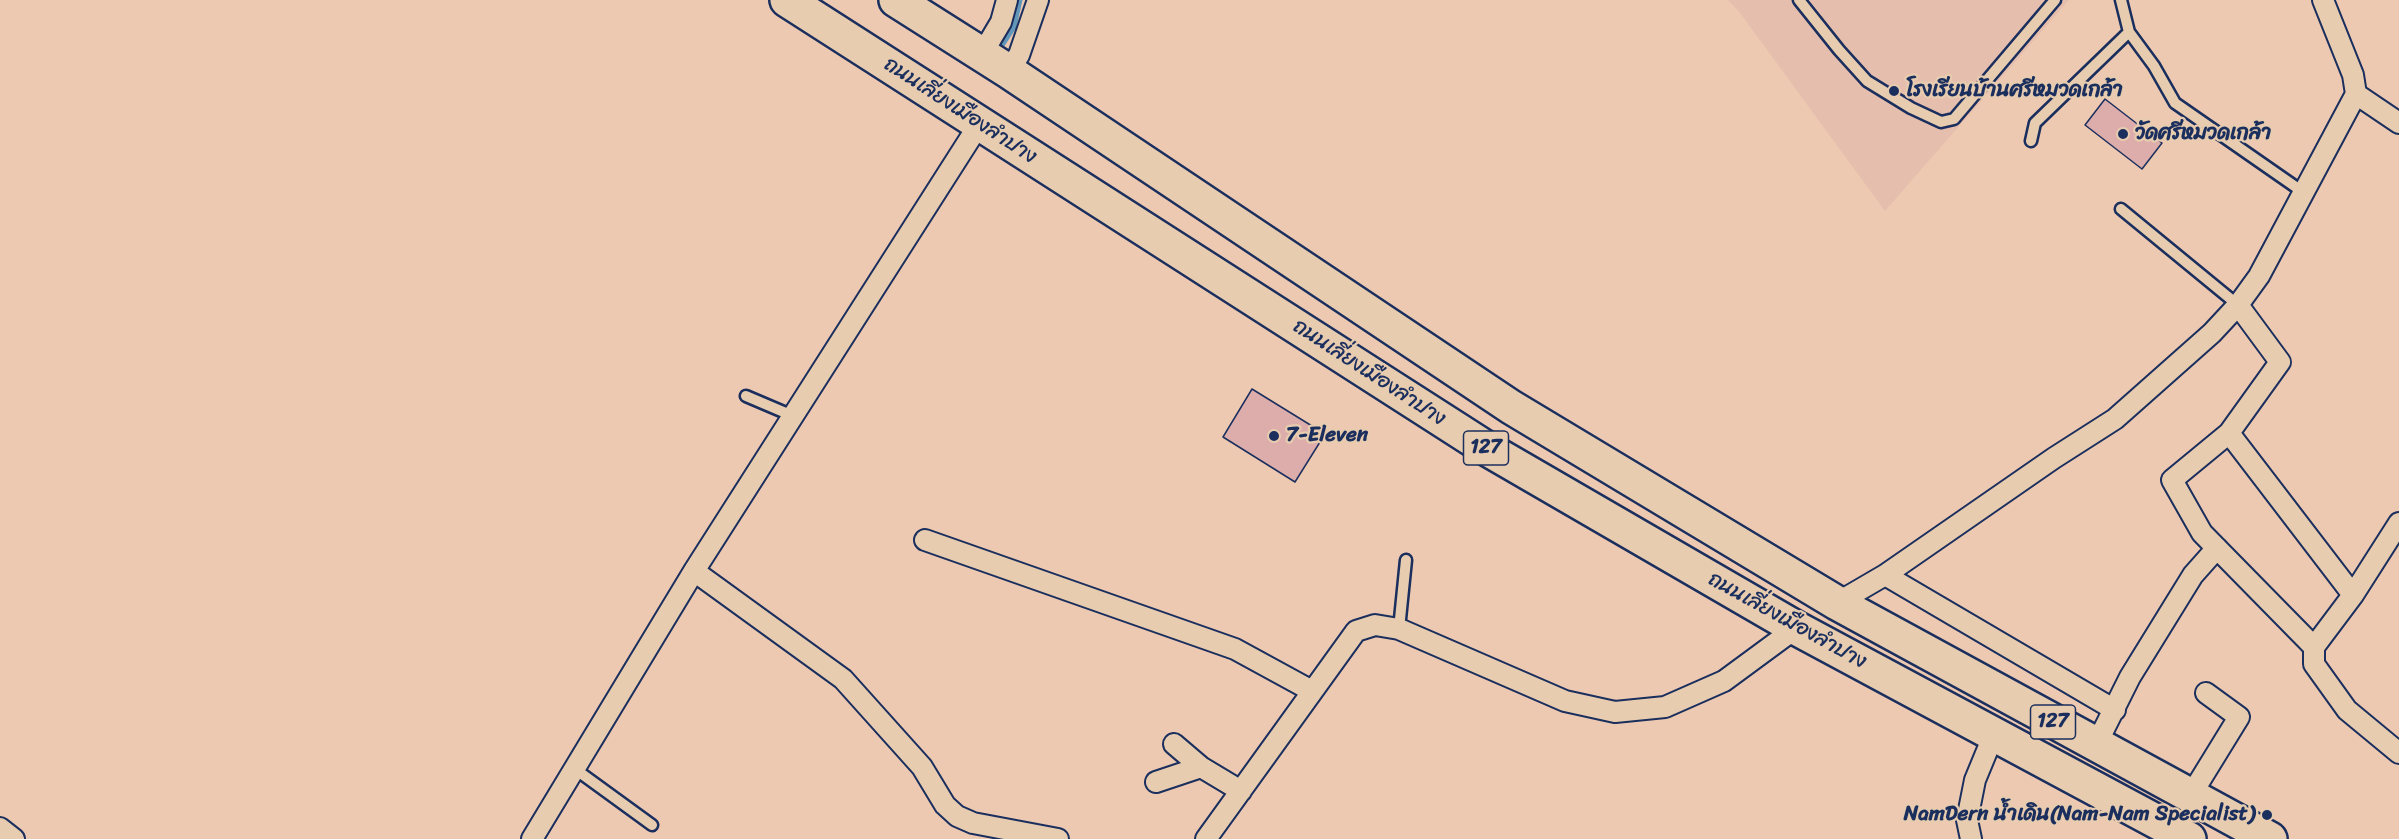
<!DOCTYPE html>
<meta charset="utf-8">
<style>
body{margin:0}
canvas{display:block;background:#eec9b1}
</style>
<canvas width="2399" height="839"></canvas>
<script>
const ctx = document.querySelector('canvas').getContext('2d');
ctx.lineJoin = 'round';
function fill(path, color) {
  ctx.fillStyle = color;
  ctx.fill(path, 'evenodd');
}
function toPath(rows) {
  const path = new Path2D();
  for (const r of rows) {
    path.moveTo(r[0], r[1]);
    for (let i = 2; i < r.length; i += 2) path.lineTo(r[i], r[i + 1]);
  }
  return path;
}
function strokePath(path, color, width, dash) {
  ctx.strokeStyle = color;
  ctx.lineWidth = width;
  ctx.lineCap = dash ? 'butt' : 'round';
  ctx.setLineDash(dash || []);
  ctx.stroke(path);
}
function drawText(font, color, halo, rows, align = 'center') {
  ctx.font = font + ' Sriracha,"Playpen Sans Thai",sans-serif';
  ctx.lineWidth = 4.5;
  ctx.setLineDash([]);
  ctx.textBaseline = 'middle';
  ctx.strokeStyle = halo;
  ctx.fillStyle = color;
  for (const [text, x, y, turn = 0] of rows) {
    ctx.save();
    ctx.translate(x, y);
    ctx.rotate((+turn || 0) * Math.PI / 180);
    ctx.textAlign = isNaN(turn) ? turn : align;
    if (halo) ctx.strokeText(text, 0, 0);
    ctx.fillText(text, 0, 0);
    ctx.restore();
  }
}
fill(toPath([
 [1728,0,2069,0,1885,211,1740,13]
]), '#e5bead');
strokePath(toPath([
 [1003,44,1014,27,1020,0]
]), '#6397b9', 5);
const building = toPath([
 [2105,99,2162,143,2142,169,2085,125,2105,99],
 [1252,389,1325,434,1295,482,1223,437,1252,389]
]);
fill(building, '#dcadaa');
strokePath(building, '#1b2f5e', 1.5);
const lane = toPath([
 [1799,0,1839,50,1867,81,1911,108,1941,122,1954,119,2055,0],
 [2121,0,2129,32,2154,66,2175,103,2303,192],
 [2031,141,2035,123,2129,32],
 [2121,209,2238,305],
 [746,396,793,416],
 [1399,629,1406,560],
 [575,769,652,825]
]);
const street = toPath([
 [982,54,1001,22,1007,0],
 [1008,71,1019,55,1038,0],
 [2356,94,2399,123],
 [2238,305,2280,362,2229,433,2172,480,2202,533,2314,647],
 [2229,433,2353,595],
 [2399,523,2353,595,2314,647,2314,664,2347,710,2399,753],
 [925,540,1235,649,1312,691],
 [694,571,843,679,922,767,945,805,957,816,973,823,1058,839],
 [1885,575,2115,710],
 [1837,603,1885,575,2054,458,2115,419,2212,333,2238,305,2259,276,2356,94,2353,75,2323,0],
 [1174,744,1201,767],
 [2096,745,2130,677,2193,575,2217,548],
 [1156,782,1201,767,1241,791],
 [2191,795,2239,717,2206,693],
 [0,828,14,839],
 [532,839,694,571,980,123],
 [1206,839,1356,631,1375,625,1399,629,1565,701,1615,712,1665,707,1724,681,1796,628],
 [1971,839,1967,820,1975,780,1994,734]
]);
const highway = toPath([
 [787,0,1489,450,1796,628,2189,839],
 [896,0,1008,71,1511,407,1837,603,2270,839]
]);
strokePath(lane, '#1b2f5e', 15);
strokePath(street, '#1b2f5e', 24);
strokePath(highway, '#1b2f5e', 38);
strokePath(lane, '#e8ccaf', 10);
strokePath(street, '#e8ccaf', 20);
strokePath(highway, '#e8ccaf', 33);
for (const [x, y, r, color] of [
 [1894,91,6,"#1b2f5e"],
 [2123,134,6,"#1b2f5e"],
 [1274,436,6,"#1b2f5e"],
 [2267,815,6,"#1b2f5e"]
]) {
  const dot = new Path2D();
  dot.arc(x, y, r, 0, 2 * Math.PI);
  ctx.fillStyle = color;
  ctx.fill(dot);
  strokePath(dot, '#e8ccaf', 2);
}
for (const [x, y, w] of [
 [1486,448,45],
 [2053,722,45]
]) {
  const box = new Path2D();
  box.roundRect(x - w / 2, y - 17, w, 34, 4.5);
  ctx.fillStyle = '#e8ccaf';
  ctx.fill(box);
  strokePath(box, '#1b2f5e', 1.5);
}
drawText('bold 20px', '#1b2f5e', null, [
 ["127",1486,448],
 ["127",2053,722]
]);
drawText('bold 21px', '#1b2f5e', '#e8ccaf', [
 ["โรงเรียนบ้านศรีหมวดเกล้า",1906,91],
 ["วัดศรีหมวดเกล้า",2135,134],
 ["7-Eleven",1286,436],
 ["NamDern น้ำเดิน(Nam-Nam Specialist)",2255,815,"right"]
], 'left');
drawText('21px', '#1b2f5e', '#e8ccaf', [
 ["ถนนเลี่ยงเมืองลำปาง",960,111,33],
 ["ถนนเลี่ยงเมืองลำปาง",1369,373,33],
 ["ถนนเลี่ยงเมืองลำปาง",1787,621,29]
]);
</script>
